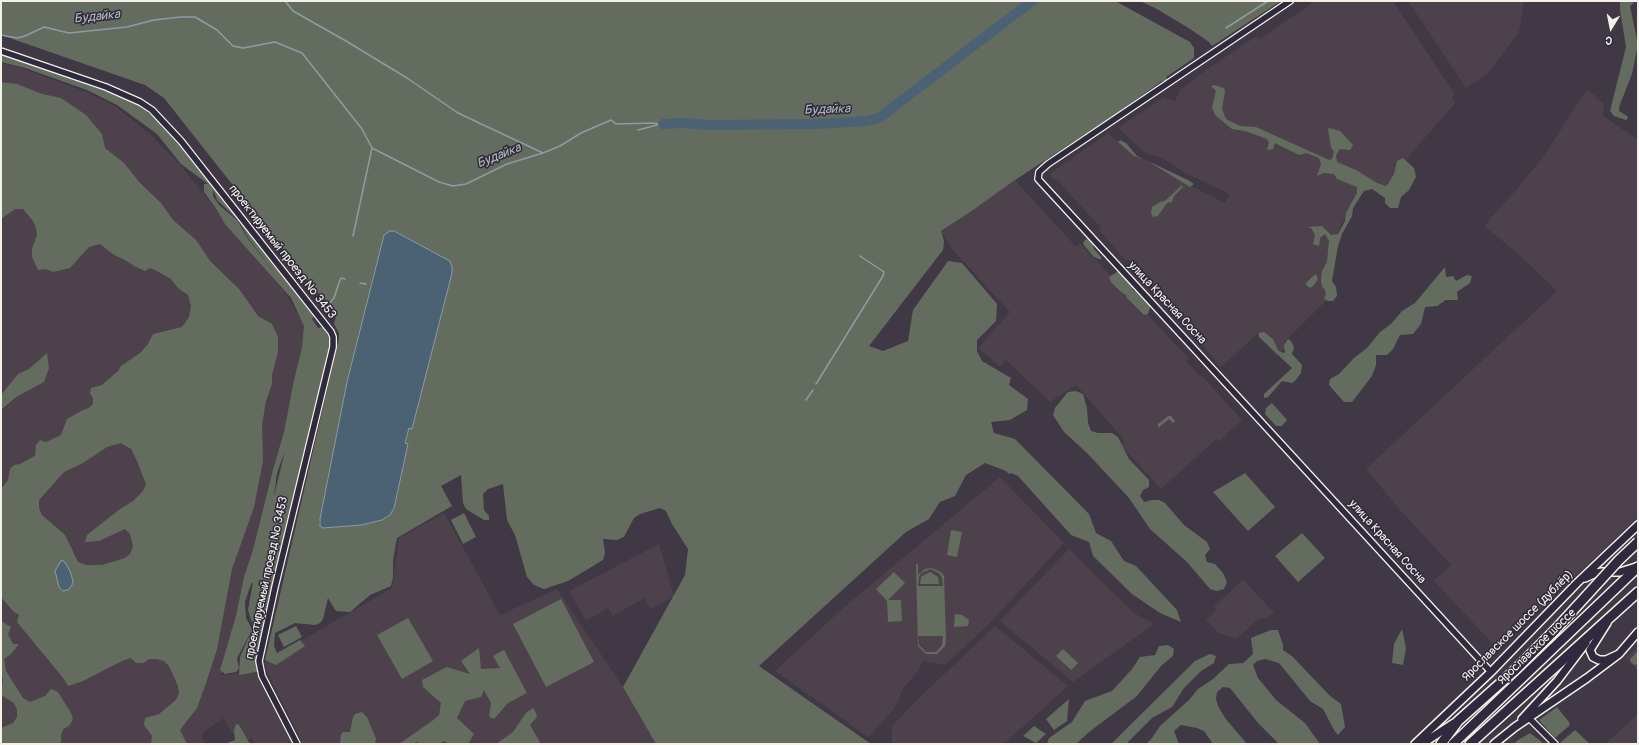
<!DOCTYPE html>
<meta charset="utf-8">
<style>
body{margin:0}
#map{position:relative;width:1639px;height:745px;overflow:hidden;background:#413845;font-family:Pangolin,sans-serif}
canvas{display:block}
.frame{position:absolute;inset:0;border:2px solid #f4f1e8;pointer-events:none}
.north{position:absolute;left:1591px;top:8px;width:40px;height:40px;-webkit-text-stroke:3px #2f2a3d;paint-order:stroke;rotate:190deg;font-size:11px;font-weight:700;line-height:16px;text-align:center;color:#f4f1e8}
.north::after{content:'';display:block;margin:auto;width:14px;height:18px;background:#f4f1e8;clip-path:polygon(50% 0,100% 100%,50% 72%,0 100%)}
</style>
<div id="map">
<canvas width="1639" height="745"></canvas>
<div class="frame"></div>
<div class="north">С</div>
</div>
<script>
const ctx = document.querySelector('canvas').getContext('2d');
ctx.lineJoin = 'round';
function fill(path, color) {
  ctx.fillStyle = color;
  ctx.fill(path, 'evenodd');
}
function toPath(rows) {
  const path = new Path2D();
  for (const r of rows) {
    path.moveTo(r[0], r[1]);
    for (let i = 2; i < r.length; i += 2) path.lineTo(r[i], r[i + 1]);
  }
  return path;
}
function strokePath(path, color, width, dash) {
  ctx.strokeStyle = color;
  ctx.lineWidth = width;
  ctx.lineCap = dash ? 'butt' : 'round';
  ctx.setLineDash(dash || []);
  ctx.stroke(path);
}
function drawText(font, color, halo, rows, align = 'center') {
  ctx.font = font + ' Pangolin,sans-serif';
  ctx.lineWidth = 3;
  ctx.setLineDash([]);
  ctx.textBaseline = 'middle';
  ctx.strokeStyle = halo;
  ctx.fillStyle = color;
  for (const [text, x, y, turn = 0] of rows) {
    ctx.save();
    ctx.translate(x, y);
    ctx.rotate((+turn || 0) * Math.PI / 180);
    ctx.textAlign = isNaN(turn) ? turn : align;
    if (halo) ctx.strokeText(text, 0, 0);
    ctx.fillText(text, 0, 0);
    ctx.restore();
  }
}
fill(toPath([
 [1315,1,1393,1,1455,95,1451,97,1456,102,1408,157,1392,193,1368,182,1351,205,1331,247,1328,284,1334,293,1284,342,1287,346,1277,356,1257,334,1221,367,1153,286,1128,259,1126,261,1099,230,1101,228,1058,181,1052,178,1051,173,1108,133,1134,156,1146,160,1181,181,1225,203,1230,194,1185,173,1163,159,1144,152,1118,128,1164,97,1175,101,1180,90,1203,72,1255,37,1260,39],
 [1408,1,1524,1,1519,32,1488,73,1466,88],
 [1,63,24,69,84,91,115,106,152,136,179,164,286,294,307,330,307,349,246,585,221,675,256,673,295,744,255,744,252,738,245,742,235,737,219,712,222,719,205,731,202,736,202,740,205,744,1,744],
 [1587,89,1604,104,1603,116,1638,140,1638,517,1540,609,1536,606,1527,613,1529,616,1496,647,1434,581,1451,565,1401,511,1366,469,1557,291,1514,250,1485,227,1490,219,1517,189,1544,156],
 [1014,179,1076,247,1080,243,1189,359,1186,361,1199,376,1202,376,1242,420,1218,442,1216,439,1161,489,1121,445,1125,441,1076,385,1050,402,1006,360,1000,367,978,348,1010,312,952,249,941,232],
 [1000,477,1064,543,985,628,945,665,922,661,920,668,903,689,894,709,868,737,775,671,842,609],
 [444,513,500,615,557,589,623,687,656,744,303,744,267,672,265,665,266,661,392,588,399,538],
 [659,544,674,596,650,609,644,598,613,616,608,608,586,621,569,591],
 [1069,549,1134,613,1154,624,1073,682,1000,621],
 [1243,579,1274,613,1270,616,1257,620,1236,639,1219,633,1206,620,1216,610,1214,607],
 [995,626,1068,686,1004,744,892,744,892,726,920,697],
 [1638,646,1638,670,1626,658],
 [1638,714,1638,744,1605,744]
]), '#4d424b');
fill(toPath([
 [1,1,1117,2,1190,42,1194,48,1194,58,1166,77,1168,81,1162,81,1116,114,1012,182,973,210,941,231,944,241,943,250,869,346,883,351,908,341,913,310,948,261,962,263,997,304,996,321,977,340,977,351,982,361,1011,378,1009,385,1028,399,1027,410,1010,420,991,422,994,433,1015,439,1089,514,1096,533,1111,541,1124,561,1136,566,1177,610,1181,622,1160,613,1132,594,1093,556,1089,542,1071,535,1018,476,1011,473,1009,474,1006,471,985,463,966,475,955,496,940,502,929,519,906,532,759,666,871,744,656,744,623,687,685,575,688,549,672,524,666,511,660,508,640,514,634,518,624,537,617,540,603,539,605,553,603,560,568,581,544,589,534,585,527,577,515,535,507,520,503,484,488,489,483,494,484,510,489,516,489,520,484,520,466,509,463,503,461,475,441,486,452,506,397,538,393,560,393,577,391,586,370,595,350,612,336,611,328,598,323,619,320,623,315,625,295,623,275,633,274,646,277,653,300,640,305,646,276,665,265,660,339,338,339,333,334,324,336,316,164,98,145,85,1,35],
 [390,231,394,231,446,259,450,261,452,267,452,273,412,428,409,428,405,443,408,444,394,509,382,520,361,525,323,528,319,523,320,519,347,382,384,235],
 [1140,1,1281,1,1212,46,1209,42,1190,29,1157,9],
 [1620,1,1636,1,1630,6,1638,45,1632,74,1619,107,1619,111,1627,116,1628,118,1626,120,1614,116,1610,111,1626,47,1620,10],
 [1,55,118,95,138,105,159,121,179,141,314,316,312,319,318,328,323,327,327,334,330,341,329,349,257,659,257,672,239,675,240,657,251,632,237,658,239,668,236,672,225,674,220,670,236,616,244,577,253,550,273,470,284,432,294,380,302,348,304,326,291,298,225,224,217,210,204,192,204,184,208,184,181,164,157,134,117,105,87,90,25,68,1,62],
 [213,189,217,200,239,221,247,236,278,278,246,236,238,221,219,205,213,196],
 [285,451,274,496,277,473],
 [253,582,248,610,253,626,252,629,246,618,245,602,251,584],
 [1,82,17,84,42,94,61,98,86,115,102,134,105,148,124,163,140,183,161,203,173,220,196,240,210,261,239,289,258,316,272,324,278,337,278,352,272,375,272,384,266,401,262,425,263,461,254,507,232,569,217,649,206,683,197,708,180,730,187,744,151,744,152,736,144,725,145,718,159,714,176,700,179,693,178,686,169,666,164,661,156,659,149,659,143,663,136,663,131,658,124,660,83,681,68,686,64,679,17,622,19,615,13,611,1,597,1,489,8,480,10,469,14,465,20,464,35,456,36,445,40,440,46,442,61,435,67,419,83,410,89,408,93,404,93,398,90,394,91,388,102,385,118,371,121,366,140,353,148,344,153,334,182,327,189,317,191,306,188,295,178,288,171,279,155,270,150,268,145,271,134,266,125,260,114,255,100,244,89,247,70,268,53,272,46,269,38,270,32,257,32,249,37,235,36,228,33,221,23,209,15,209,1,219],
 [121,443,131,449,137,461,146,484,143,491,133,501,120,509,87,535,85,542,99,541,125,529,130,534,133,546,130,554,125,558,102,565,86,565,78,562,65,535,42,515,39,508,39,500,64,472,83,463,107,447],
 [1214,85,1224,88,1225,91,1222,109,1226,119,1240,126,1256,127,1329,160,1332,159,1334,152,1331,147,1328,130,1329,128,1340,131,1353,145,1350,150,1340,149,1336,155,1337,162,1356,170,1377,183,1386,186,1388,184,1394,174,1397,161,1403,158,1414,168,1416,177,1409,190,1401,197,1398,208,1390,208,1385,203,1385,198,1372,189,1364,191,1353,208,1352,216,1342,234,1338,246,1332,281,1336,287,1337,296,1333,301,1328,301,1324,299,1326,294,1324,288,1322,287,1321,280,1322,271,1327,262,1329,241,1325,234,1320,238,1319,246,1313,244,1315,235,1311,228,1306,227,1322,226,1331,235,1338,234,1345,221,1346,213,1357,193,1357,187,1337,179,1334,174,1324,173,1317,176,1321,164,1319,158,1306,153,1299,155,1275,143,1273,149,1267,150,1269,143,1267,139,1245,131,1232,129,1215,115,1212,107,1216,91,1211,86],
 [1120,140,1126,143,1137,156,1188,180,1194,184,1190,187,1146,160,1134,156,1118,142],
 [1182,185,1183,187,1174,196,1172,202,1167,203,1158,216,1153,217,1151,213,1152,207,1160,202,1165,201],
 [1087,239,1092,241,1094,249,1101,257,1101,260,1094,257,1083,244,1084,241],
 [1445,267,1446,277,1453,276,1456,281,1467,275,1472,276,1470,283,1457,292,1458,300,1446,300,1437,306,1425,307,1421,324,1413,334,1400,335,1393,349,1387,355,1376,355,1376,365,1372,376,1352,402,1344,402,1329,385,1330,379,1339,374,1354,358,1367,348,1380,332,1391,324,1402,311,1415,303],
 [1117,272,1121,273,1132,285,1133,290,1139,293,1150,304,1150,308,1148,314,1144,315,1127,298,1126,295,1120,291,1111,282,1109,277],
 [1316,274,1318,279,1314,285,1310,288,1306,285,1306,283,1312,277],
 [1264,332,1273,339,1278,350,1281,352,1285,353,1284,345,1288,339,1291,341,1294,347,1292,354,1302,365,1301,373,1295,381,1292,383,1282,381,1268,397,1264,398,1264,394,1292,368,1259,337,1259,333],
 [47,353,49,368,44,382,16,397,1,410,1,395,18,374,29,369],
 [1076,391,1083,394,1087,408,1088,423,1091,431,1098,433,1112,433,1118,437,1129,459,1149,480,1149,487,1143,490,1140,496,1144,502,1152,500,1159,500,1165,503,1184,525,1207,542,1210,549,1205,555,1207,562,1215,564,1223,573,1227,582,1224,589,1217,591,1210,589,1187,562,1150,529,1129,498,1087,453,1064,432,1053,415,1055,408,1067,393,1068,392],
 [1272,403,1287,420,1282,426,1276,426,1265,414,1266,408],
 [1168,416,1171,416,1175,421,1173,423,1169,419,1158,428,1158,424],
 [1245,473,1275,507,1248,531,1213,492],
 [464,513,476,537,463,544,451,520],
 [951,530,962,532,957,557,947,555],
 [1302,533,1325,558,1298,582,1275,556],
 [916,564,918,564,918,575,925,569,931,568,941,572,944,576,946,640,945,646,937,654,926,654,918,646],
 [930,569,939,573,942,577,943,586,918,586,919,577,921,573],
 [918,636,943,636,942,645,936,652,926,652,919,645],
 [894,572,905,583,888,600,901,600,902,621,888,622,887,601,876,589],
 [930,572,938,577,939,584,920,584,921,577],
 [561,599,594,662,546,687,513,624],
 [955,614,962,615,969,620,968,626,954,627],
 [408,618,433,661,402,679,377,635],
 [1,621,11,627,8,634,13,644,19,644,11,654,4,659,6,671,23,698,30,702,45,696,51,689,58,692,71,713,73,719,69,726,63,729,61,736,61,744,1,744,1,728,13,723,17,717,17,710,14,703,1,695,3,680,1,672],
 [296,626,302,637,284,647,278,635],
 [1402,629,1406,648,1403,665,1392,663,1394,644],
 [1271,630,1278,630,1283,645,1283,650,1293,657,1329,695,1341,704,1345,727,1338,735,1334,730,1323,709,1310,701,1279,663,1265,659,1257,661,1253,665,1258,678,1276,700,1305,723,1320,744,1279,744,1258,723,1230,688,1223,687,1217,692,1216,699,1218,706,1225,718,1247,744,1213,744,1204,731,1197,728,1181,725,1174,731,1179,744,1146,744,1152,738,1160,726,1189,700,1198,689,1213,679,1229,664,1243,663,1253,654,1251,638],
 [1168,645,1174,649,1173,656,1161,666,1137,696,1089,732,1076,744,1047,744,1049,738,1072,722,1085,701,1112,691,1132,669,1140,657,1155,655,1159,646],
 [479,648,481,669,500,668,493,656,504,650,527,693,508,703,494,719,489,717,491,703,484,690,481,697,465,701,457,718,474,734,468,744,450,744,444,741,439,744,421,744,417,742,411,744,399,744,432,721,439,715,441,703,423,687,422,680,447,667,470,674,461,661],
 [1063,649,1078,663,1071,670,1056,656],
 [1638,651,1638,664,1634,665,1630,661,1631,658],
 [1210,654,1216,656,1214,663,1201,671,1184,688,1172,707,1152,718,1126,744,1111,744,1195,661],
 [1069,699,1067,721,1054,730,1046,719],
 [1557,707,1569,722,1570,725,1555,738,1539,720],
 [533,708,537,715,536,718,530,725,541,744,496,744,513,732,526,713],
 [362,712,367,717,376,739,375,744,341,744,340,742,341,735,343,732,350,732,353,717,355,714],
 [236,724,239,725,250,744,224,744,235,740,234,731],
 [1034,726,1046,734,1036,743,1023,736],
 [1575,730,1590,744,1560,744,1561,742],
 [1530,733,1544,744,1514,744,1518,740]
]), '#646c60');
const water = toPath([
 [390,231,394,231,446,259,450,261,452,267,452,273,412,429,409,428,405,443,408,444,394,508,390,515,382,520,361,525,323,528,320,526,320,519,347,382,384,235,390,231],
 [61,561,64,561,70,571,73,581,72,585,68,590,63,591,59,587,55,571,61,561]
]);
fill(water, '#4a6273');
strokePath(water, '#8e9ba2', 1);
strokePath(toPath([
 [285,1,293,11,346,41,407,78,458,113,543,153],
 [1226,28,1268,1],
 [1,35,17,38,25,36,44,27,69,33,127,27,154,20,180,17,195,17,217,30,233,46,243,48,275,42,302,53,362,129,372,148,439,182,453,186,466,184,507,164,543,153,560,146,581,133,611,120,616,124,651,123,663,124],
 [638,130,661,124],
 [353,236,372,148],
 [360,283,366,284],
 [330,303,334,298,340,280,341,278,345,279],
 [816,384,883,276,884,272,860,256],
 [806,400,813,390]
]), '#8e9ba2', 1.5);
strokePath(toPath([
 [663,124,682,123,709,125,818,124,867,121,879,118,1032,1]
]), '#4a6273', 10);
const minor = toPath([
 [1290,1,1048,164,1039,172,1038,179,1491,672],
 [1,51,106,87,140,102,152,110,181,141,331,332,333,337,333,347,275,587,259,661,262,676,297,744],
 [1529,718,1555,744]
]);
const tertiary = toPath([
 [1585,578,1596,573,1602,572,1620,572,1636,567],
 [1607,623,1590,650,1593,657,1599,660,1606,660,1619,654,1638,632],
 [1522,719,1557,681,1586,643],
 [1415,744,1491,672,1577,583,1638,525],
 [1422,744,1454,723],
 [1494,744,1515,727,1587,678,1619,654]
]);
const primary = toPath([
 [1441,744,1458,721,1514,671,1555,630],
 [1453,744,1638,567],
 [1470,744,1638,592]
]);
strokePath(minor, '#f4f1e8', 8);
strokePath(tertiary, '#f4f1e8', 10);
strokePath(primary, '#f4f1e8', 12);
strokePath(minor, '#2f2a3d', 5.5);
strokePath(tertiary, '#2f2a3d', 7);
strokePath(primary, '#2f2a3d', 9);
const primaryBridge = toPath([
 [1555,630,1619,560,1638,542]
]);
strokePath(primaryBridge, '#f4f1e8', 12, []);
strokePath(primaryBridge, '#2f2a3d', 9);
drawText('12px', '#f4f1e8', '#2f2a3d', [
 ["проектируемый проезд № 3453",282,252,52],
 ["улица Красная Сосна",1167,303,47],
 ["улица Красная Сосна",1387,542,48],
 ["проектируемый проезд № 3453",267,578,-78],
 ["Ярославское шоссе (дублёр)",1518,626,-45],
 ["Ярославское шоссе",1537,647,-44]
]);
drawText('italic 13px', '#b0b8b9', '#2f2a3d', [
 ["Будайка",97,17,-6],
 ["Будайка",827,110,-2],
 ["Будайка",499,156,-22]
]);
</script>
